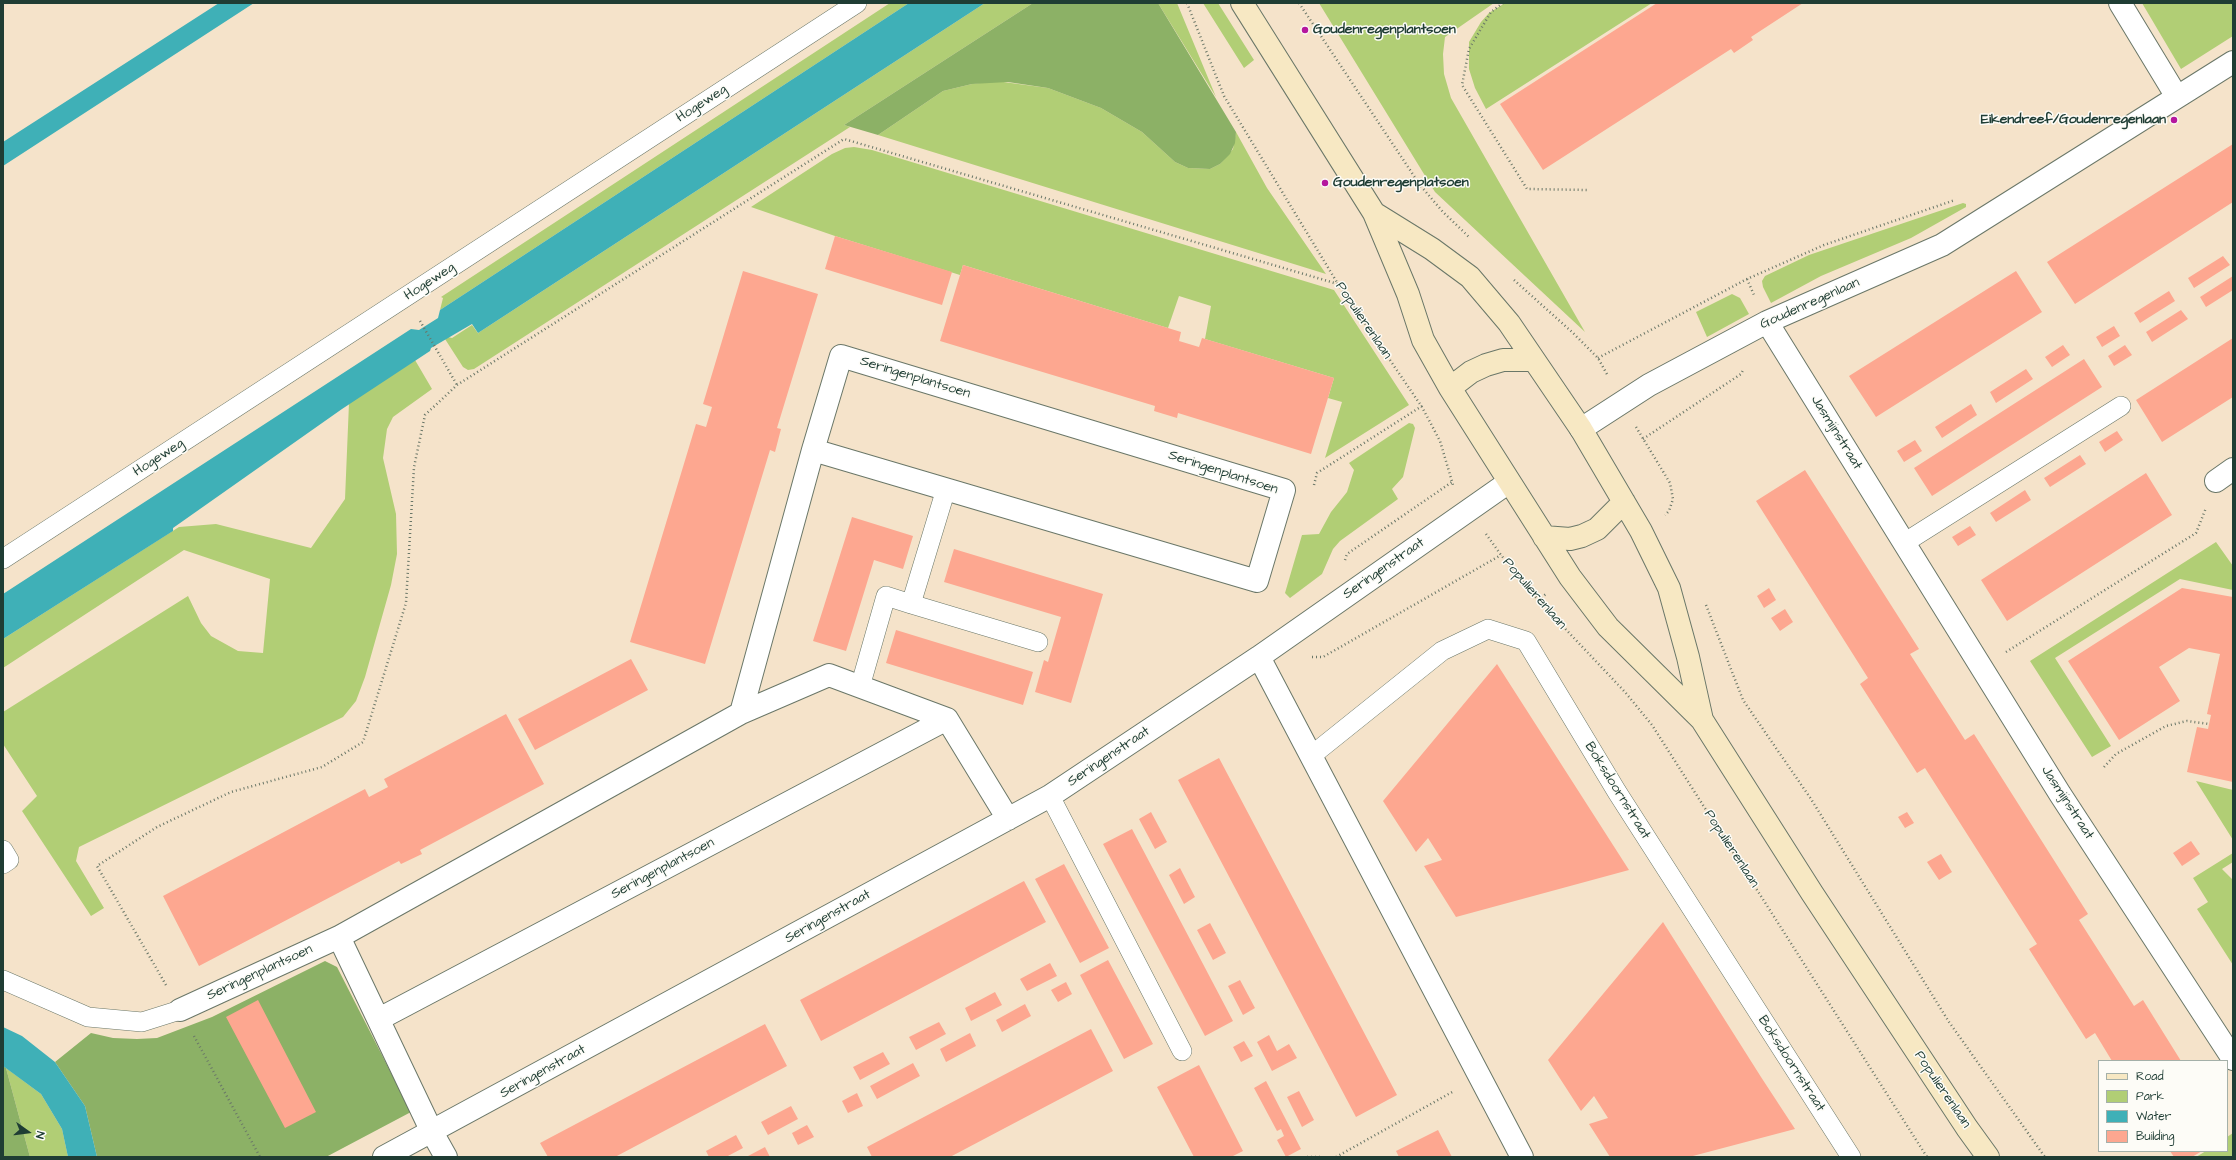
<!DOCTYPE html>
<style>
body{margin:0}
#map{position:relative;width:2236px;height:1160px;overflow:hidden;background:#f5e3ca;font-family:"Architects Daughter",sans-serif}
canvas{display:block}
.frame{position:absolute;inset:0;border:4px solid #1f3d34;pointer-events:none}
.legend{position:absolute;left:2098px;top:1060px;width:130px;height:92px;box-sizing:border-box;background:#fdfcf7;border:1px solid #a4b0a9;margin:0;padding:5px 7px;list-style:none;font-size:12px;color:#1f3d34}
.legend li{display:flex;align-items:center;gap:8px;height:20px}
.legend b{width:20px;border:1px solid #a4b0a9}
.north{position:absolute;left:8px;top:1112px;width:40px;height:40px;-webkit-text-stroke:3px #fdfcf7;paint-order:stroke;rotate:104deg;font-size:11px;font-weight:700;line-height:16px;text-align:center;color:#1f3d34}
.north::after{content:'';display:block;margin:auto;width:14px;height:18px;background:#1f3d34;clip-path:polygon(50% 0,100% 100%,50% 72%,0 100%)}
</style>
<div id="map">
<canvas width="2236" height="1160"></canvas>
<div class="frame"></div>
<ul class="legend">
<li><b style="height:5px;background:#f7e8c3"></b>Road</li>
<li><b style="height:11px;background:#b1ce75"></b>Park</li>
<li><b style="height:11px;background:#3fb0b7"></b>Water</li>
<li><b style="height:11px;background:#fda790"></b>Building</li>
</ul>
<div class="north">N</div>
</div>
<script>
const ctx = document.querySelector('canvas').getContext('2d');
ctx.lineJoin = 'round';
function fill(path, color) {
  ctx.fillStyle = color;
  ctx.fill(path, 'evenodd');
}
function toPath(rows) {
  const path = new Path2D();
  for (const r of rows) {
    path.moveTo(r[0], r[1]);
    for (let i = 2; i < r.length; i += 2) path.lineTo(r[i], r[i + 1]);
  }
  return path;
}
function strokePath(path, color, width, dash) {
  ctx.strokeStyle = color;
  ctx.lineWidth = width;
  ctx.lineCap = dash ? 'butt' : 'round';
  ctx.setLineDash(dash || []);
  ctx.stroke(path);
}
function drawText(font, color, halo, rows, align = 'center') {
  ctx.font = font + ' "Architects Daughter",sans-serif';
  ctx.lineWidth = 3;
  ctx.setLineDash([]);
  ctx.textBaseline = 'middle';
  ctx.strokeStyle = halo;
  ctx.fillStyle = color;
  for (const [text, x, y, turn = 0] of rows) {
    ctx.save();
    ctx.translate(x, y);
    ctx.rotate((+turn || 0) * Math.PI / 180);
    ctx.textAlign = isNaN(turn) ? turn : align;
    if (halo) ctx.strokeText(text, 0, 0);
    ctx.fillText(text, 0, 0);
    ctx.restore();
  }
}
fill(toPath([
 [890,3,909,3,440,310,443,298,441,297],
 [985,3,1033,3,844,125,850,127,474,369,468,370,463,367,445,339,448,337,452,338,472,325,480,336,478,333],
 [1158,3,1177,3,1216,97],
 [1203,3,1218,3,1254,60,1244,68],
 [1319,3,1494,3,1445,37,1443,54,1444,74,1451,98,1585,332,1435,192],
 [1505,3,1652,3,1486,109,1475,88,1469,69,1469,42,1481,22,1489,13],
 [2142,3,2233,3,2233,36,2181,69],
 [996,81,1048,88,1101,108,1142,132,1175,162,1188,168,1210,169,1220,164,1233,149,1236,132,1267,188,1326,274,878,135,943,91,972,84],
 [854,147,872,150,1334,290,1409,405,1325,458,1342,402,1328,398,1334,378,1205,339,1211,306,1179,296,1168,328,963,265,960,275,835,236,751,207,832,154,845,148],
 [1963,203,1966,204,1966,207,1911,238,1821,276,1771,303,1763,287,1762,281,1765,276,1809,255],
 [1732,294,1740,298,1749,314,1707,337,1696,312],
 [415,360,432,389,393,417,387,429,383,458,396,514,397,554,391,585,365,677,356,701,343,717,79,847,76,861,104,908,91,916,22,811,37,796,3,744,3,712,188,596,201,623,211,636,238,651,263,653,270,579,184,550,3,668,3,639,179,527,216,524,311,548,345,499,349,403],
 [1409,423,1413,424,1415,428,1403,477,1392,489,1398,499,1340,541,1333,549,1322,574,1290,598,1285,593,1302,535,1319,534,1331,512,1347,492,1354,470,1349,463],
 [2216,542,2233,566,2233,590,2180,579,2055,658,2111,746,2092,757,2030,661],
 [2196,781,2233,790,2233,840],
 [2233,853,2233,862,2222,869,2233,880,2233,965,2197,909,2208,902,2193,878],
 [6,1068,41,1094,62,1129,68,1157,30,1157],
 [2233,1133,2233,1157,2196,1157,2206,1151,2227,1151,2227,1137]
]), '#b1ce75');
fill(toPath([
 [1033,3,1158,3,1236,132,1235,143,1230,154,1220,164,1210,169,1188,168,1175,162,1142,132,1101,108,1048,88,1008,82,972,84,943,91,878,135,844,125],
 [325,961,337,967,411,1112,326,1157,97,1157,85,1106,55,1062,91,1033,113,1038,137,1039,157,1038,212,1017],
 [3,1066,6,1068,30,1157,3,1157]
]), '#8cb166');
fill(toPath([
 [219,3,254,3,3,166,3,142],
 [909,3,985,3,478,333,472,324,431,348,430,351,342,409,173,528,173,531,3,639,3,594,411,329,419,330,438,318,440,310],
 [3,1027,22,1036,55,1062,85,1106,97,1157,68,1157,62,1129,41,1094,3,1066]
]), '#3fb0b7');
fill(toPath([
 [1657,3,1803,3,1751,37,1753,40,1734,53,1731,49,1543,170,1500,104],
 [2233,144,2233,202,2075,304,2047,262],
 [835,236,952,272,942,305,825,269],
 [2223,256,2230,265,2194,288,2188,278],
 [963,265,1181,332,1179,341,1199,347,1202,338,1334,378,1311,454,1178,413,1177,418,1154,411,1155,406,940,341],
 [743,271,818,294,777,428,781,429,775,452,770,450,705,664,630,642,696,424,706,427,712,407,703,404],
 [2016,271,2042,312,1876,417,1849,376],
 [2233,276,2233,290,2206,307,2200,297],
 [2169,291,2175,301,2140,323,2134,313],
 [2181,310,2188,319,2152,342,2146,332],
 [2114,326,2120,336,2102,347,2096,337],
 [2233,338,2233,397,2162,442,2136,400],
 [2063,345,2070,355,2052,367,2045,357],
 [2125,345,2132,355,2114,366,2108,356],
 [2084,359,2102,387,1932,496,1914,468],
 [2026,369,2033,379,1996,403,1990,392],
 [1971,404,1977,415,1942,438,1935,427],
 [2117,431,2123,440,2105,452,2099,442],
 [1915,440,1922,451,1904,462,1897,451],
 [2080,455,2086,464,2050,487,2044,478],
 [1805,470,1919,649,1910,654,1965,740,1974,734,2088,914,2079,920,2134,1006,2143,1000,2181,1061,2112,1061,2095,1033,2086,1039,2029,949,2037,944,1925,768,1917,773,1860,684,1868,678,1756,501],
 [2146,473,2172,515,2007,621,1981,580],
 [2025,490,2031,500,1996,522,1990,513],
 [852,517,913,536,903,569,874,560,846,651,813,641],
 [1970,526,1976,535,1958,546,1952,537],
 [954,549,1103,594,1071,703,1035,692,1044,660,1048,662,1061,617,944,582],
 [1769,588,1776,600,1764,608,1757,596],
 [2182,588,2233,597,2233,782,2187,772,2197,727,2208,729,2211,715,2207,714,2220,654,2189,648,2159,667,2180,701,2119,740,2068,661],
 [1785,609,1793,622,1780,631,1771,618],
 [896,630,1033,672,1023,705,886,663],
 [631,659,648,690,535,750,518,719],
 [1497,664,1629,870,1456,917,1424,866,1442,860,1428,838,1416,852,1383,801],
 [506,714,544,784,420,850,422,854,401,864,399,861,199,966,163,896,365,789,369,797,388,787,384,779],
 [1219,758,1397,1095,1356,1117,1178,780],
 [1151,812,1167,842,1155,849,1139,819],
 [1907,812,1914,823,1905,828,1898,817],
 [1132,829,1233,1021,1205,1036,1103,844],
 [2191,841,2200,854,2182,866,2173,853],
 [1941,854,1952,872,1939,880,1927,862],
 [1064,864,1109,948,1080,963,1035,879],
 [1180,868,1195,897,1184,904,1169,875],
 [1024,881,1046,922,821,1041,800,1000],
 [1663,922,1761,1077,1795,1129,1689,1157,1610,1157,1589,1124,1608,1118,1594,1096,1581,1111,1548,1060],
 [1210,923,1226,953,1213,960,1197,930],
 [1108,960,1153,1044,1124,1059,1080,975],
 [1050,963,1057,976,1027,991,1020,979],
 [1240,980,1255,1008,1243,1015,1228,986],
 [1066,982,1072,994,1058,1002,1051,990],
 [995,992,1002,1005,971,1021,965,1008],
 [258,1000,316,1112,285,1128,226,1017],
 [1025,1004,1031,1016,1002,1032,996,1020],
 [939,1022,946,1034,916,1050,909,1037],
 [765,1024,787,1066,615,1157,548,1157,540,1143],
 [1091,1029,1113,1071,950,1157,872,1157,867,1147],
 [970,1033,976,1046,946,1062,940,1049],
 [1269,1035,1277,1051,1289,1044,1297,1058,1272,1071,1257,1042],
 [1244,1041,1253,1056,1241,1062,1233,1047],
 [883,1052,890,1064,860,1080,853,1067],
 [913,1063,920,1076,877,1099,870,1086],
 [1199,1065,1243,1151,1231,1157,1194,1157,1157,1087],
 [1266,1081,1301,1149,1286,1157,1277,1140,1284,1136,1281,1129,1277,1131,1254,1088],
 [1299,1091,1314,1120,1302,1127,1287,1097],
 [857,1093,863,1106,848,1113,842,1101],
 [791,1106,798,1119,768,1135,761,1122],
 [807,1125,814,1137,798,1145,792,1133],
 [1438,1130,1452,1157,1399,1157,1396,1151],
 [736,1135,743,1148,726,1157,709,1157,706,1151],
 [765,1147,770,1157,746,1157,750,1155],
 [2170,1151,2202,1151,2192,1157,2174,1157]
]), '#fda790');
const lane = toPath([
 [946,489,911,604,1038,642],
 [1904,543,2121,406],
 [3,559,857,3],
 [860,687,886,596,911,604],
 [1311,756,1442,651,1488,629,1526,641,1617,792,1851,1157],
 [1050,796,1182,1051],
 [3,850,9,860,3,864],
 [3,980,88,1017,142,1022,180,1010]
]);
const street = toPath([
 [2120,3,2177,97],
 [1767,322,2060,794,2233,1059],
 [1581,429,1649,385,1767,322,1942,245,2233,62],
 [2216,481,2233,469],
 [1259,657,1522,1157],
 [741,713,813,450,1257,581,1284,490,841,356,813,450],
 [180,1010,339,937],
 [379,1019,947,719],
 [384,1157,1050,796,1259,657,1509,482],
 [446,1157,432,1132,339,937,741,713,829,675,947,719,1008,819]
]);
const secondary = toPath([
 [1242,3,1374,213,1408,294,1423,340,1450,388,1570,577,1608,627,1702,720,1812,893,1967,1128,1988,1157],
 [1374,213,1432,249,1470,277,1509,323,1581,429,1641,531,1669,588,1688,657,1702,720],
 [1450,388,1471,372,1486,365,1503,360,1533,360],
 [1544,537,1570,539,1582,536,1597,529,1624,502]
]);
strokePath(lane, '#6a7768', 20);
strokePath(street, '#6a7768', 24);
strokePath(secondary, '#6a7768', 24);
strokePath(toPath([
 [1187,3,1224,96,1338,284,1422,407,1440,441,1453,485],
 [1299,3,1420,185,1443,212,1469,237],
 [1503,3,1491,12,1469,49,1462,85,1527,189,1589,190],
 [1747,279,1754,295],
 [1514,280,1572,332,1598,358,1608,376],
 [420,321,457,385],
 [1598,358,1747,279,1824,245,1955,200],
 [1636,427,1670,483,1673,499,1669,511,1665,515],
 [1643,439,1741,374,1743,370],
 [1314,485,1317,473,1422,406],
 [1486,534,1501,555,1538,600,1625,692,1652,725,1927,1157],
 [1345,560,1347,554,1452,482],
 [1538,600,1546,594],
 [1706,605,1743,700,1811,799,1949,1022,2045,1157],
 [2006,652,2196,533,2206,508],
 [1312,657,1323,657,1501,555],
 [2104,767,2116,754,2166,726,2187,721,2209,724],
 [166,985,97,866,157,827,231,792,322,767,363,742,406,603,414,467,425,415,457,385,844,139,1338,284],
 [194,1036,260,1157],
 [1307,1157,1320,1157],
 [1336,1157,1454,1091]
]), '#6a7768', 2.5, [1, 3]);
strokePath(lane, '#fff', 19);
strokePath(street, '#fff', 22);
strokePath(secondary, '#f7e8c3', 22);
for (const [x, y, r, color] of [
 [1305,30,4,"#b5179e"],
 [2174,120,4,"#b5179e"],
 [1325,183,4,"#b5179e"]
]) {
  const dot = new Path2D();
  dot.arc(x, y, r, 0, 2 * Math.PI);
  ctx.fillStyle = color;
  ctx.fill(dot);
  strokePath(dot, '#fdfcf7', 1.5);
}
drawText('bold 14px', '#1f3d34', '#fdfcf7', [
 ["Goudenregenplantsoen",1313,30],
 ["Eikendreef/Goudenregenlaan",2166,120,"right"],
 ["Goudenregenplatsoen",1333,183]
], 'left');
drawText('14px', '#1f3d34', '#fdfcf7', [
 ["Hogeweg",702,104,-33],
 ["Hogeweg",430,282,-33],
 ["Goudenregenlaan",1810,304,-24],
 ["Populierenlaan",1363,321,56],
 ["Seringenplantsoen",915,378,17],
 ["Jasmijnstraat",1836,433,58],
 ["Hogeweg",159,458,-33],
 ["Seringenplantsoen",1223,473,18],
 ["Seringenstraat",1384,569,-35],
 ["Populierenlaan",1534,594,49],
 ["Seringenstraat",1109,757,-34],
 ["Boksdoornstraat",1617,791,58],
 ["Jasmijnstraat",2067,803,57],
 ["Populierenlaan",1731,849,57],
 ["Seringenplantsoen",663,869,-28],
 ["Seringenstraat",828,917,-29],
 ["Seringenplantsoen",260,973,-25],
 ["Boksdoornstraat",1791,1064,57],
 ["Seringenstraat",543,1072,-29],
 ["Populierenlaan",1942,1090,56]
]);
</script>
